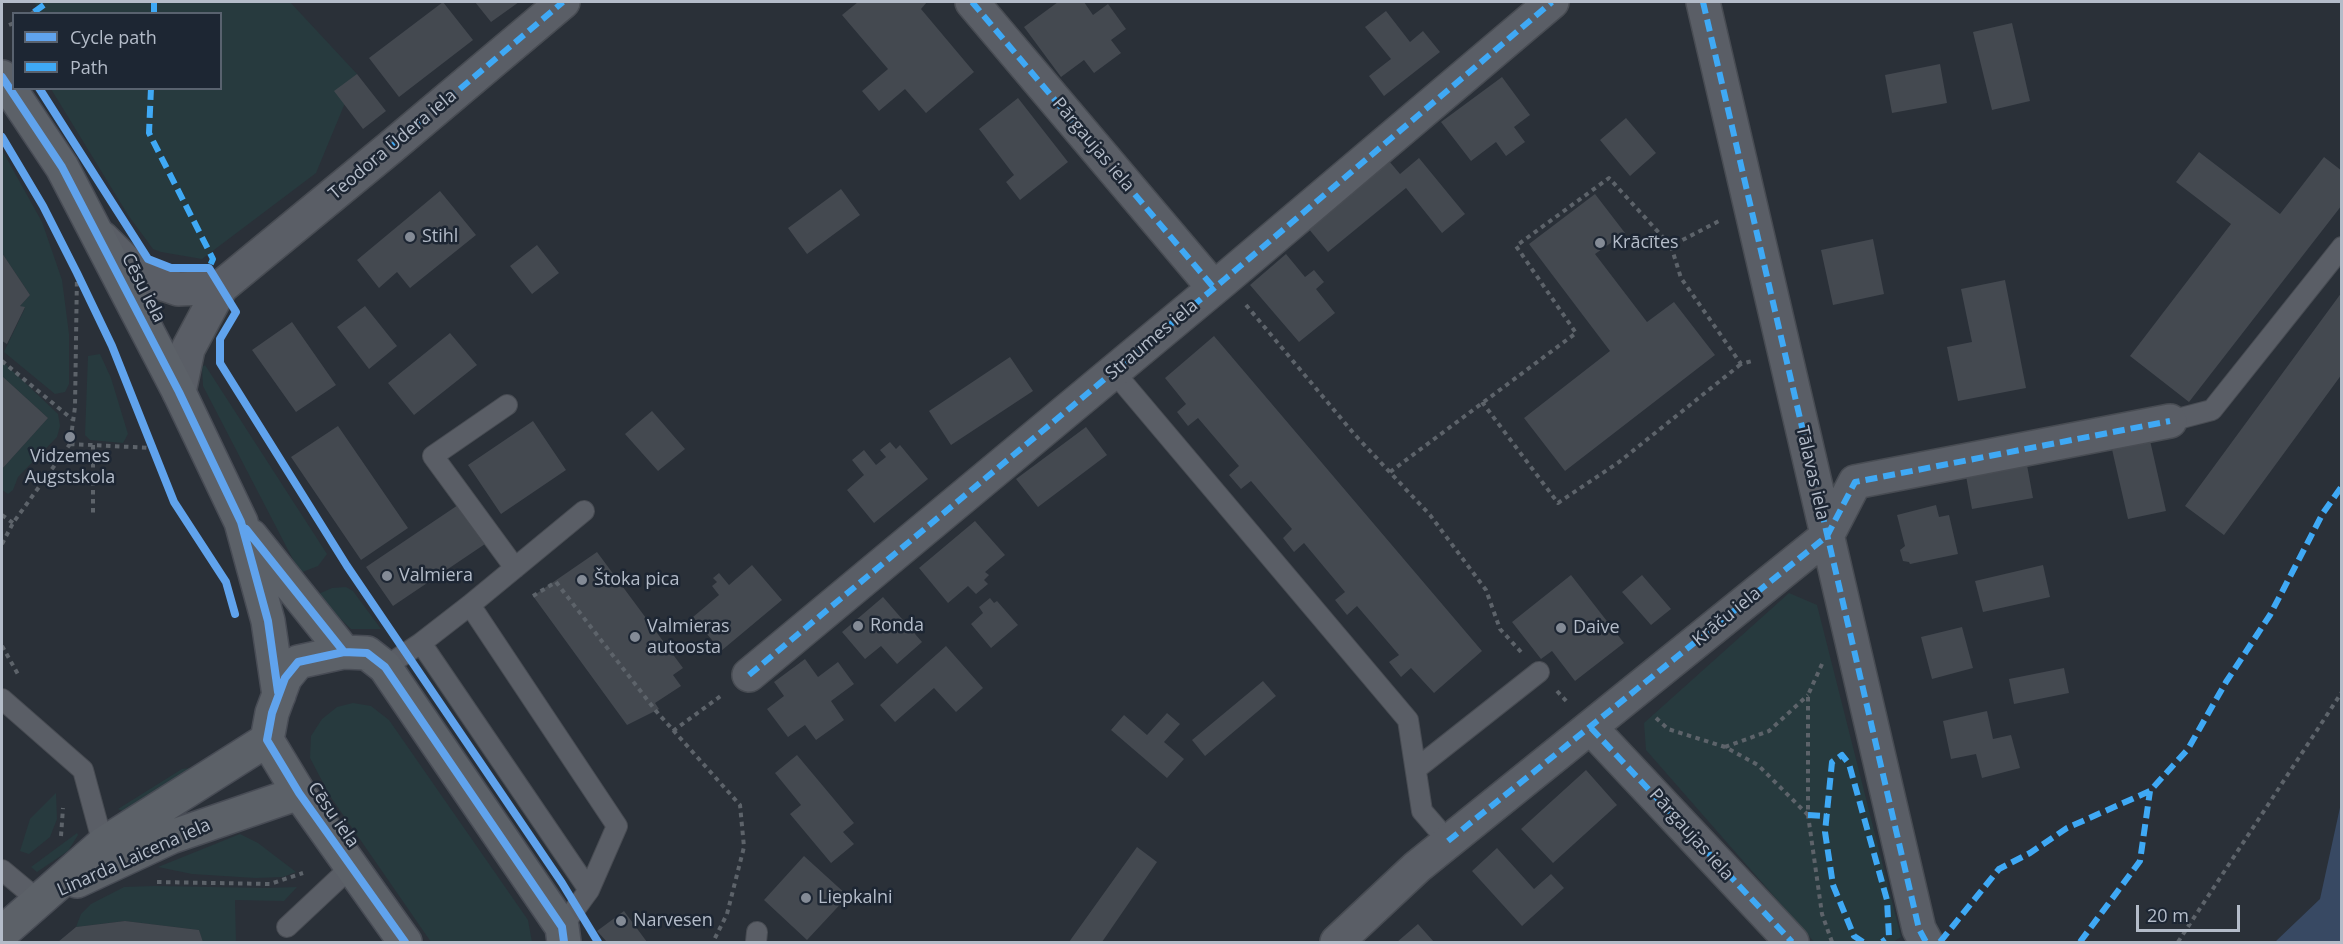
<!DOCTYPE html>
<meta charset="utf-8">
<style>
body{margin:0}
#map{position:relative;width:2343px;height:944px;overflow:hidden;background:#2a3038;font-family:"Open Sans",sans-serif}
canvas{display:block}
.frame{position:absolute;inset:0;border:3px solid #b4bcc9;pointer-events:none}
.legend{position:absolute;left:12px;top:12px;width:210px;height:78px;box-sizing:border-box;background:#1d2633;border:2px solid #59626f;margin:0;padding:8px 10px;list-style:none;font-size:18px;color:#b4bcc9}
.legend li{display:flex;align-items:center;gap:12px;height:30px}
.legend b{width:30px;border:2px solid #59626f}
.scale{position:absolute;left:2136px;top:905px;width:104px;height:27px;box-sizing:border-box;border:3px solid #b4bcc9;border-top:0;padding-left:8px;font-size:18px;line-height:21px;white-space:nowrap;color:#b4bcc9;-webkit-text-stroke:4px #1d2633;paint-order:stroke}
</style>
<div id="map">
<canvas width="2343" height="944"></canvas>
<div class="frame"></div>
<ul class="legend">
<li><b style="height:8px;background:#60a3ed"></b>Cycle path</li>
<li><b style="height:8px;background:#3fa9f5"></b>Path</li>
</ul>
<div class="scale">20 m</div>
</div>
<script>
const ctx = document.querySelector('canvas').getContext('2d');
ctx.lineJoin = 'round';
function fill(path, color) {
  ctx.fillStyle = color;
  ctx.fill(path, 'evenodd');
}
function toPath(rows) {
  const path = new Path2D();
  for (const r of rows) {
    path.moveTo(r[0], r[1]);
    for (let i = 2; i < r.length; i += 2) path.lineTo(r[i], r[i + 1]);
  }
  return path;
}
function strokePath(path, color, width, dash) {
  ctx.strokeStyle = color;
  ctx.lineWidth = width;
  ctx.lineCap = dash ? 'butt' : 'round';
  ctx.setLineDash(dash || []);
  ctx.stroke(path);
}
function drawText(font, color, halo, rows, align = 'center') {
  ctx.font = font + ' "Open Sans",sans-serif';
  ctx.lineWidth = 5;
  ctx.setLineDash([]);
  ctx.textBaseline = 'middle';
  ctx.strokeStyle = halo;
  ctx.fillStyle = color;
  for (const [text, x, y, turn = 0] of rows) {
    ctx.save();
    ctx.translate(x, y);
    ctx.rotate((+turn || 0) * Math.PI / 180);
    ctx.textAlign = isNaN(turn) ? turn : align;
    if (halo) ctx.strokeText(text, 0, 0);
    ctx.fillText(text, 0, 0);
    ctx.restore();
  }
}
fill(toPath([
 [34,2,290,2,357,74,316,173,202,259,161,252,153,249,128,215,51,89,220,88,220,14,36,13,40,11],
 [2,150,42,222,62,280,69,334,69,384,65,392,55,394,4,352,25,308,20,306,30,295,2,253],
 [100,354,111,378,128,434,123,443,90,440,85,435,88,356],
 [2,361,58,414,60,426,57,437,18,477,13,490,8,494,2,490,2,469,48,418,2,376],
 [205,365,327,554,318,566,300,573,203,386,202,367],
 [346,587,353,591,381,629,351,629,316,595,332,588],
 [1789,593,1817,605,1901,937,1893,942,1814,942,1646,750,1644,723],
 [353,703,371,706,389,720,528,920,532,942,431,942,330,796,310,758,311,736,322,719,337,707],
 [190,768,192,772,125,812,118,809,182,769],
 [56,793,57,819,50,837,29,854,20,851,30,819],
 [77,833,78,835,68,851,37,872,31,867],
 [240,834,258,843,296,872,283,877,255,878,192,874,158,867],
 [155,886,265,888,297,887,284,901,235,900,236,942,203,942,199,930,125,921,76,927,81,914,91,904,124,887]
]), '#273a3e');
fill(toPath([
 [2341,803,2341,942,2275,942,2320,899]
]), '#384963');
fill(toPath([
 [443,2,473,40,399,97,369,58],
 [475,2,519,2,491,22],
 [858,2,927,2,921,9,974,72,926,113,905,89,879,111,862,91,888,69,842,15],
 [1058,2,1084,2,1093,15,1108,4,1126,29,1111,40,1121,53,1094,73,1084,60,1061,77,1024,27],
 [1386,11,1410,42,1423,31,1440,52,1384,96,1369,76,1391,59,1365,27],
 [2012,23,2030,101,1992,110,1973,32],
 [1940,64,1947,103,1892,113,1885,75],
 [357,74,386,111,363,129,334,91],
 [1502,77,1530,115,1514,127,1525,142,1506,156,1496,142,1471,161,1441,122],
 [1018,98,1068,162,1020,200,1006,182,1014,175,979,129],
 [1626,118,1656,153,1630,176,1600,140],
 [2199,152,2280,214,2324,157,2342,171,2342,205,2189,402,2130,356,2231,224,2176,182],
 [1419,158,1465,214,1442,233,1406,188,1328,252,1308,228,1389,161,1400,174],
 [841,189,860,215,807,254,788,228],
 [440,191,476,235,410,288,397,272,379,288,357,260],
 [1595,194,1625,233,1595,254,1647,322,1674,302,1715,355,1565,471,1524,418,1610,351,1529,244],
 [1873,239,1884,294,1833,305,1821,250],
 [537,245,559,273,532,294,510,266],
 [2,253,30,295,20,306,25,307,7,344,2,341],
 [1286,254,1305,277,1314,270,1324,282,1316,289,1335,313,1299,342,1250,285],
 [2005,280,2026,388,1958,401,1947,347,1972,342,1961,289],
 [2342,292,2342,374,2224,535,2185,506],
 [365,306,397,346,369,369,337,327],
 [292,322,336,385,296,412,252,350],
 [450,333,477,365,414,415,388,383],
 [1214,336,1482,651,1434,693,1411,668,1401,677,1389,662,1399,655,1357,606,1347,615,1335,600,1345,592,1304,543,1294,552,1283,538,1292,529,1251,481,1241,489,1229,475,1239,466,1198,418,1188,426,1177,412,1186,404,1165,378],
 [1010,357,1033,391,951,445,929,411],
 [2,376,48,418,2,469],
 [652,411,685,449,658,471,625,434],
 [533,421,566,470,501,514,468,465],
 [338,426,408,528,361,560,291,457],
 [1086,427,1107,455,1038,507,1016,479],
 [2149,436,2166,511,2128,519,2111,445],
 [890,442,896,449,900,445,928,479,874,523,847,490,864,475,852,460,864,450,876,465,886,457,880,450],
 [2027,465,2033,498,1972,509,1966,476],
 [461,503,488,542,393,606,366,567],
 [1936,505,1939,517,1949,515,1958,554,1910,564,1909,562,1903,561,1900,550,1905,546,1897,515],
 [975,521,1005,555,985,572,989,575,984,580,988,584,976,594,968,586,948,603,919,568],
 [597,552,683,668,673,675,681,686,655,703,659,709,627,725,533,596],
 [752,565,782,600,721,651,693,617,719,595,712,586,717,582,713,578,719,573,729,585],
 [2043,565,2050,597,1983,612,1975,581],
 [1571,575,1624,643,1575,681,1552,651,1541,659,1512,622],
 [1642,575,1671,609,1651,625,1622,592],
 [883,597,922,642,897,664,881,646,865,659,842,632],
 [990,598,994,603,997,601,1018,625,991,648,971,624,983,613,979,607],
 [1962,627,1973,668,1932,679,1921,637],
 [946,646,983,688,956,712,934,688,895,722,880,705],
 [805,659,818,677,838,662,854,684,831,701,844,720,816,740,805,725,788,737,767,709,784,696,774,682],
 [2064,668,2069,693,2014,704,2009,679],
 [1263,681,1276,696,1205,756,1192,740],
 [1987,711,1993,739,2011,735,2020,768,1982,778,1976,754,1951,759,1943,721],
 [1167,713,1180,724,1164,742,1184,759,1167,778,1111,730,1124,715,1147,735],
 [797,755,854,823,843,832,854,844,831,863,790,814,801,805,775,773],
 [1586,770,1617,805,1553,863,1521,829],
 [1137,847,1157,862,1102,942,1069,942],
 [1497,848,1534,889,1551,874,1564,888,1522,926,1472,871],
 [804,856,848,896,807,940,764,900],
 [624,911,647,942,607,942,597,931],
 [125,921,199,930,203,942,58,942,76,927],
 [1418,924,1434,942,1397,942]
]), '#444950');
const lane = toPath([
 [1114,372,1408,720,1422,811,1448,841],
 [507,405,433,456,515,568],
 [2170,421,2212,410,2342,247],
 [470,605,617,826,589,890,562,927],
 [421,643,589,890],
 [385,667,421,643,470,605,584,511],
 [2,699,83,770,103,844],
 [1416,769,1539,672],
 [2,870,38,900],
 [287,927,351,867],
 [756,942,757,932]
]);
const street = toPath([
 [972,2,1214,288],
 [1703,2,1919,929,1926,942],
 [102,238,140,276,178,289,221,287],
 [179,392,188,349,221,287,391,147,563,2],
 [749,675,1225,279,1552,2],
 [1591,728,1792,942],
 [1337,942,1417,867,1827,536,1855,482,2170,421]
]);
const primary = toPath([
 [2,77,62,167,179,392,241,522,268,621,279,695],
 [251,536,344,652],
 [77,881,171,837,299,793],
 [2,933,103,844,267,740],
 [405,942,299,793,267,740,272,713,285,678,298,662,344,652,367,653,385,667,562,927,564,942]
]);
strokePath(lane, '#484c53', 22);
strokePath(street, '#484c53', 36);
strokePath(primary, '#484c55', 36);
strokePath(toPath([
 [31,14,34,12],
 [9,25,14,23],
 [1671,246,1681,278,1741,364,1752,361],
 [1246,305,1355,435,1430,515,1486,590,1500,629,1521,652],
 [2,361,72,419],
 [1482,402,1558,503,1619,462,1741,364],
 [70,444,152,448],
 [93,445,93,513],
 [1390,472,1576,333,1516,246,1609,178,1671,246,1719,221],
 [2,515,13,523],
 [2,544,13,523,70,444,75,407,77,274],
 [533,596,556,582,656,711,740,805,744,847,727,914,713,942],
 [2,646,19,676],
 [1822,664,1808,695,1808,815,1822,914,1832,942],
 [1557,691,1568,703],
 [1656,718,1668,729,1725,747,1758,765,1808,815],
 [673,731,722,695],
 [1725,747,1769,731,1808,695],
 [61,836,63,808],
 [157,882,270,884,303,873],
 [2178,942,2342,692]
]), '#5d636a', 4, [4.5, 4.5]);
strokePath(lane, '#5a5e66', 20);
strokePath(street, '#5a5e66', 33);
strokePath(primary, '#5c6168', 33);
strokePath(toPath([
 [972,2,1214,288],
 [1703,2,1919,929,1926,942],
 [34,12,48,2],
 [154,14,154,2],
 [151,88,149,133,213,259,209,268],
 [391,147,563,2],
 [749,675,1225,279,1552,2],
 [1591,728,1792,942],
 [1808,815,1827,816],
 [1448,841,1827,536,1855,482,2170,421],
 [1863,942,1854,936,1833,885,1825,832,1832,762,1842,755,1849,764,1887,900,1889,937,1882,942],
 [1940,942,1999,869,2030,853,2067,828,2150,791,2188,749,2226,682,2270,615,2323,513,2342,486],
 [2080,942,2140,861,2150,791]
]), '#3fa9f5', 6, [12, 6]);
strokePath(toPath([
 [2,77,62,167,179,392,241,522,268,621,278,692],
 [39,88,148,259,171,268,209,268,236,312,220,339,220,363,347,566,562,883,598,942],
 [2,137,43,206,77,273,112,346,174,502,226,582,235,614],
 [246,529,344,652],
 [405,942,299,793,267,740,272,713,285,678,298,662,344,652,367,653,385,667,562,927,564,942]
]), '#60a3ed', 8);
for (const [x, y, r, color] of [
 [410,237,6,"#848b96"],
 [1600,243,6,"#848b96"],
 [70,437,6,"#848b96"],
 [387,576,6,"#848b96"],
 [582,580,6,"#848b96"],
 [858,626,6,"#848b96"],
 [1561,628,6,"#848b96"],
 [635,637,6,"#848b96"],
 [806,898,6,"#848b96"],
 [621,921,6,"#848b96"]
]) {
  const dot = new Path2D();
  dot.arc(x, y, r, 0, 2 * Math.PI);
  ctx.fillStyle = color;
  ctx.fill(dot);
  strokePath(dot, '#1d2633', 2);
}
drawText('18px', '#b4bcc9', '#1d2633', [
 ["Teodora Ūdera iela",393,145,-40],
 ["Pārgaujas iela",1093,145,50],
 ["Cēsu iela",143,288,63],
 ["Straumes iela",1152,340,-40],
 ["Tālavas iela",1812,473,77],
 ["Krāču iela",1727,617,-39],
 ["Cēsu iela",333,815,55],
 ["Pārgaujas iela",1691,835,48],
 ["Linarda Laicena iela",134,858,-24]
]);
drawText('18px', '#b4bcc9', '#1d2633', [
 ["Stihl",422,237],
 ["Krācītes",1612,243],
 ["Vidzemes",70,457,"center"],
 ["Augstskola",70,478,"center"],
 ["Valmiera",399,576],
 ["Štoka pica",594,580],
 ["Ronda",870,626],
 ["Valmieras",647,627],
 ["autoosta",647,648],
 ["Daive",1573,628],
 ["Liepkalni",818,898],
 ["Narvesen",633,921]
], 'left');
</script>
